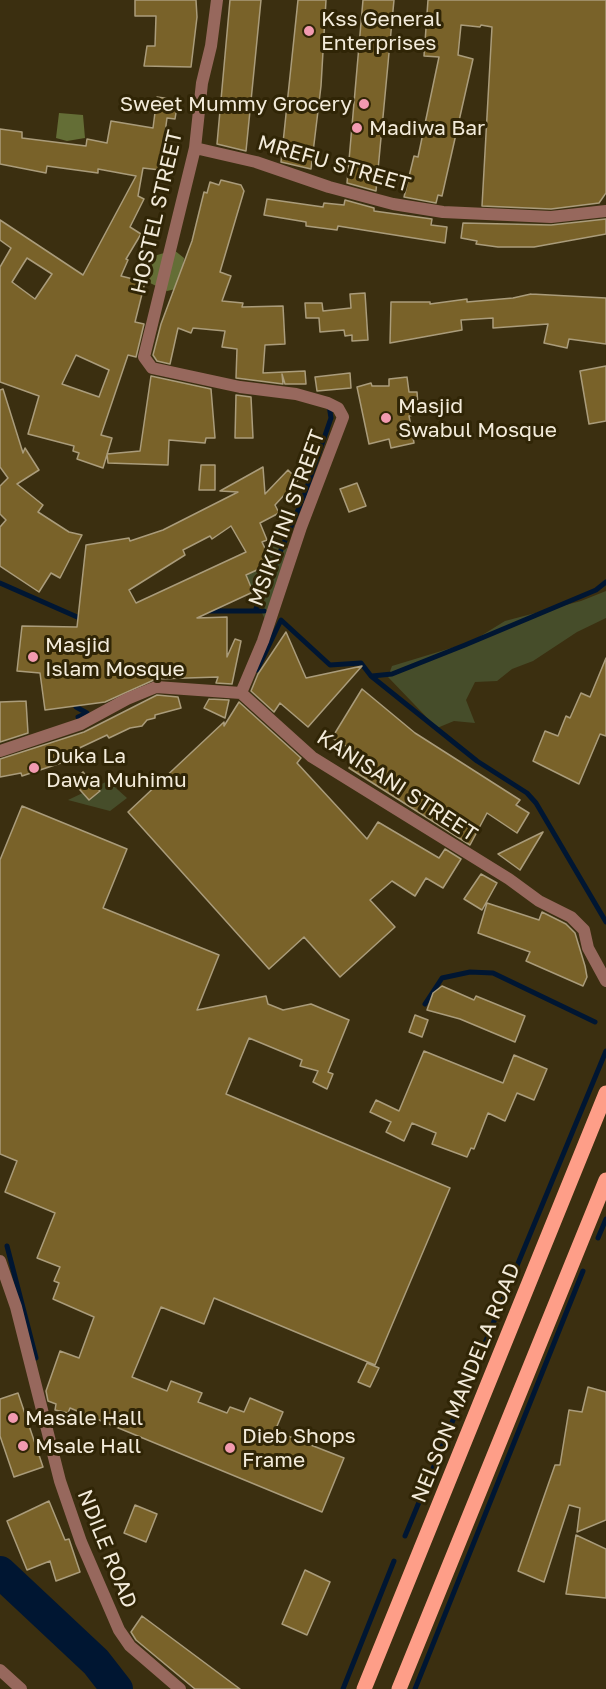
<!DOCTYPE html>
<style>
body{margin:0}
canvas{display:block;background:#3b2f10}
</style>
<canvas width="606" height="1689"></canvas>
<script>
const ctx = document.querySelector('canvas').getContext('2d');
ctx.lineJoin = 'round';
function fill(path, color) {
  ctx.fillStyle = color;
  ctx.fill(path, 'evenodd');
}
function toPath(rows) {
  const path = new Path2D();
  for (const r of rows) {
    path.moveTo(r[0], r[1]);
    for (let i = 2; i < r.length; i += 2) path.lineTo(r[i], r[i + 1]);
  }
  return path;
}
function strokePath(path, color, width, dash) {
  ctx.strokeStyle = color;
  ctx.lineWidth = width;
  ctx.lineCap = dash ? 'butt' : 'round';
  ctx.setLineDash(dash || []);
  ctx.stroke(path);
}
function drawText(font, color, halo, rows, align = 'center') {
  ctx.font = font + ' "Golos Text",sans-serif';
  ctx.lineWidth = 6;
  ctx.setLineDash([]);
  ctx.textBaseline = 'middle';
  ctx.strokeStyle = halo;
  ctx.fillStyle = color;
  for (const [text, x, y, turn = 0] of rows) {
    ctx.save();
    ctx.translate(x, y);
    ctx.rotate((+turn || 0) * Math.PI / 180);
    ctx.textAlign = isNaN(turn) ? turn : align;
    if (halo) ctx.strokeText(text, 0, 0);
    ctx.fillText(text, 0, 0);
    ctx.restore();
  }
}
fill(toPath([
 [277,542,289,549,266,622,237,556],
 [606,591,606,618,577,632,533,661,512,669,497,681,475,682,466,700,475,723,454,721,437,728,388,677,392,666,471,642,505,621,581,601],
 [108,781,127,798,110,811,68,800]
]), '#464d2a');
fill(toPath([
 [59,113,83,115,85,138,67,141,56,138],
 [174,250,184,258,180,288,167,291,150,283,148,272,142,263,144,259]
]), '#646e36');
strokePath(toPath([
 [0,583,84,620],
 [206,611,264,611],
 [255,611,304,496,331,418,329,405],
 [257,670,281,620,330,665,361,663,371,676,477,761,527,793,536,803,606,922],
 [372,676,392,674,465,645,596,590,606,582],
 [74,701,76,707,87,713,78,717],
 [425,1004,442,978,470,972,493,973,595,1022],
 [598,1238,606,1219],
 [7,1246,36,1358],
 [405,1536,606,1051],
 [343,1689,394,1561],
 [415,1689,583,1271]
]), '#001632', 5);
strokePath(toPath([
 [0,1572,96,1662,117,1689]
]), '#001632', 32);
const building = toPath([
 [135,0,196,0,197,17,191,67,144,66,147,46,155,46,156,16,135,16,135,0],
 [230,0,261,0,246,151,217,144,230,0],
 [298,0,326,0,321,86,311,169,281,162,298,0],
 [363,0,394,0,376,191,347,183,363,0],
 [428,0,606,0,606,193,599,203,551,209,482,206,492,27,481,25,480,27,461,25,458,55,473,59,442,196,438,195,436,203,404,197,414,156,418,157,439,57,424,56,428,0],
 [157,97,178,100,175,119,167,118,160,170,143,168,138,196,144,199,130,227,141,234,126,259,128,260,121,276,145,282,135,322,144,324,136,357,128,355,101,435,112,438,103,468,77,459,79,453,73,451,74,446,28,434,39,396,0,382,0,267,11,248,0,240,0,220,83,275,136,176,98,169,98,173,47,166,46,173,0,164,0,129,22,132,22,138,86,146,87,139,107,143,111,121,153,128,157,97],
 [27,258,52,274,35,299,12,282,27,258],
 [76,355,109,370,99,397,62,384,76,355],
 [221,180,241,185,244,191,220,272,231,276,222,301,243,303,242,307,283,306,285,344,265,345,263,373,305,371,306,384,285,384,282,374,283,384,236,378,237,349,222,347,225,331,193,328,191,333,178,328,170,364,157,361,153,355,161,324,192,241,204,192,207,193,210,182,219,185,221,180],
 [267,199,323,207,324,203,344,205,345,200,374,208,374,211,432,219,431,225,447,227,445,243,338,226,337,230,306,226,306,222,264,215,267,199],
 [606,219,606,234,534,247,498,247,476,244,477,241,461,238,463,223,551,225,606,219],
 [365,293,368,340,352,341,352,335,345,336,344,330,320,332,319,318,306,318,305,303,322,303,323,311,351,308,350,294,365,293],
 [531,294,606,298,606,344,569,339,567,348,544,343,548,324,493,328,493,318,461,320,462,330,390,343,391,302,430,302,430,304,467,299,467,302,513,298,531,294],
 [606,366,606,421,589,424,580,371,606,366],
 [350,373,351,388,317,391,315,377,350,373],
 [151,376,211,389,215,438,206,438,205,443,169,440,168,465,108,463,107,454,140,451,151,376],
 [407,377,409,392,417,392,418,406,411,407,413,415,409,416,414,443,391,448,389,439,369,444,357,387,371,383,372,386,389,386,389,379,407,377],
 [3,389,23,453,25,448,39,470,17,484,43,505,38,512,69,532,82,535,60,578,51,573,39,592,0,566,0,527,6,520,0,514,0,486,8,478,0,467,0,390,3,389],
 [236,395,251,397,253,438,235,438,236,395],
 [201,465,215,465,215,490,199,490,201,465],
 [263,467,265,494,288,470,298,480,275,505,279,513,260,523,267,540,262,542,272,563,246,575,253,592,197,618,227,617,227,657,235,639,241,641,232,684,216,683,218,677,156,679,105,702,45,710,40,673,17,671,22,626,77,627,86,545,129,538,130,541,163,530,238,492,220,491,263,467],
 [231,526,246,552,136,603,129,590,185,555,183,550,210,536,212,539,231,526],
 [357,483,366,506,349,512,340,489,357,483],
 [286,632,306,678,362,666,308,727,280,703,274,712,251,691,258,674,286,632],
 [606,658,606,736,600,734,579,784,533,761,545,731,558,736,566,716,570,718,581,693,590,697,606,658],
 [362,689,415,733,520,800,516,805,529,813,517,833,487,813,470,845,349,768,354,760,350,758,354,751,332,738,362,689],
 [157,695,178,697,181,708,155,715,155,718,147,720,142,726,130,728,109,738,107,735,73,751,76,758,22,776,21,773,0,777,0,759,84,732,157,695],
 [209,699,229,700,225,718,204,708,209,699],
 [26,701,28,733,0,742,0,702,26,701],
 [239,702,301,758,297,763,367,839,378,822,439,858,445,849,461,859,443,888,426,878,415,896,392,881,370,900,395,927,340,977,304,937,269,969,128,812,224,722,224,726,239,702],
 [83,772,100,791,89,800,73,782,83,772],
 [22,806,127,849,103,908,219,955,197,1010,266,996,268,1004,283,1010,311,1004,349,1020,328,1072,333,1074,327,1089,313,1082,318,1071,300,1066,302,1060,249,1038,226,1094,450,1188,375,1365,214,1298,204,1324,161,1307,132,1377,167,1391,171,1381,202,1393,198,1402,227,1413,230,1407,244,1412,250,1398,283,1412,275,1431,344,1458,322,1512,70,1408,68,1413,55,1410,56,1404,48,1401,46,1391,60,1351,79,1358,94,1317,53,1299,59,1283,54,1281,60,1267,37,1258,55,1213,5,1192,17,1161,0,1154,0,860,22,806],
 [543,832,520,870,498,854,543,832],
 [481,874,497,883,482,910,464,899,481,874],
 [487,903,539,920,542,912,566,924,575,933,585,966,587,977,583,986,526,961,530,952,478,933,487,903],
 [442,986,474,1000,476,996,525,1016,515,1042,460,1019,427,1010,433,993,442,986],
 [415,1015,428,1020,422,1037,409,1032,415,1015],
 [424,1051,503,1083,514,1055,547,1069,534,1100,517,1093,505,1121,488,1113,474,1149,471,1148,467,1157,432,1144,436,1133,412,1123,404,1141,386,1132,391,1122,370,1112,376,1100,399,1111,424,1051],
 [367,1363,379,1368,370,1387,358,1382,367,1363],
 [588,1387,606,1392,606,1520,577,1532,580,1508,569,1505,544,1582,518,1571,555,1465,560,1465,569,1410,582,1412,588,1387],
 [18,1393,43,1467,14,1477,0,1436,0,1399,18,1393],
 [49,1501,65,1540,69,1539,80,1572,56,1581,50,1561,27,1570,7,1521,49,1501],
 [135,1505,157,1514,146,1542,124,1533,135,1505],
 [576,1535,606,1549,606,1598,566,1594,576,1535],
 [305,1570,330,1582,307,1635,282,1624,305,1570],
 [142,1616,240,1689,195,1689,136,1640,131,1632,142,1616]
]);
fill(building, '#796229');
strokePath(building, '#aa9c7b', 1.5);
strokePath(toPath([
 [217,0,211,46,202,83,195,148,144,357,152,368,240,387,296,394,328,403,338,408,343,417,301,527,263,641,241,693],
 [195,148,256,162,329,187,393,204,443,212,551,217,606,211],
 [0,751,81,724,127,699,156,687,241,693,312,757,509,879,539,901,571,917,584,930,588,948,606,981],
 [0,1261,16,1307,60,1481,81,1542,119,1630,130,1646,180,1689],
 [0,1670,21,1689]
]), '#97685d', 12);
strokePath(toPath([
 [364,1689,606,1093],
 [399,1689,606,1180]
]), '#fe9e88', 15);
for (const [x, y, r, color] of [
 [309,31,6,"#f29ab0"],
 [364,104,6,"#f29ab0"],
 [357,128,6,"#f29ab0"],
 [386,418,6,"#f29ab0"],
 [33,657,6,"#f29ab0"],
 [34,768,6,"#f29ab0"],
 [13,1418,6,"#f29ab0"],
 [23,1446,6,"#f29ab0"],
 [230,1448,6,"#f29ab0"]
]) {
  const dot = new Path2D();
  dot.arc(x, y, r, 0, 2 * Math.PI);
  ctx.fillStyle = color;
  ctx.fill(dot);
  strokePath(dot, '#302506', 2);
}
drawText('21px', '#f3ebda', '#302506', [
 ["Kss General",321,19],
 ["Enterprises",321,43],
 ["Sweet Mummy Grocery",352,104,"right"],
 ["Madiwa Bar",369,128],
 ["Masjid",398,406],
 ["Swabul Mosque",398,430],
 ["Masjid",45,645],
 ["Islam Mosque",45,669],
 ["Duka La",46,756],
 ["Dawa Muhimu",46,780],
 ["Masale Hall",25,1418],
 ["Dieb Shops",242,1436],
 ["Frame",242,1460],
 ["Msale Hall",35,1446]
], 'left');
drawText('21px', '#f3ebda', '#302506', [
 ["MREFU STREET",334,164,16],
 ["HOSTEL STREET",157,212,-77],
 ["MSIKITINI STREET",287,518,-70],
 ["KANISANI STREET",397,786,33],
 ["NELSON MANDELA ROAD",466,1383,-68],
 ["NDILE ROAD",107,1549,68]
]);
</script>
